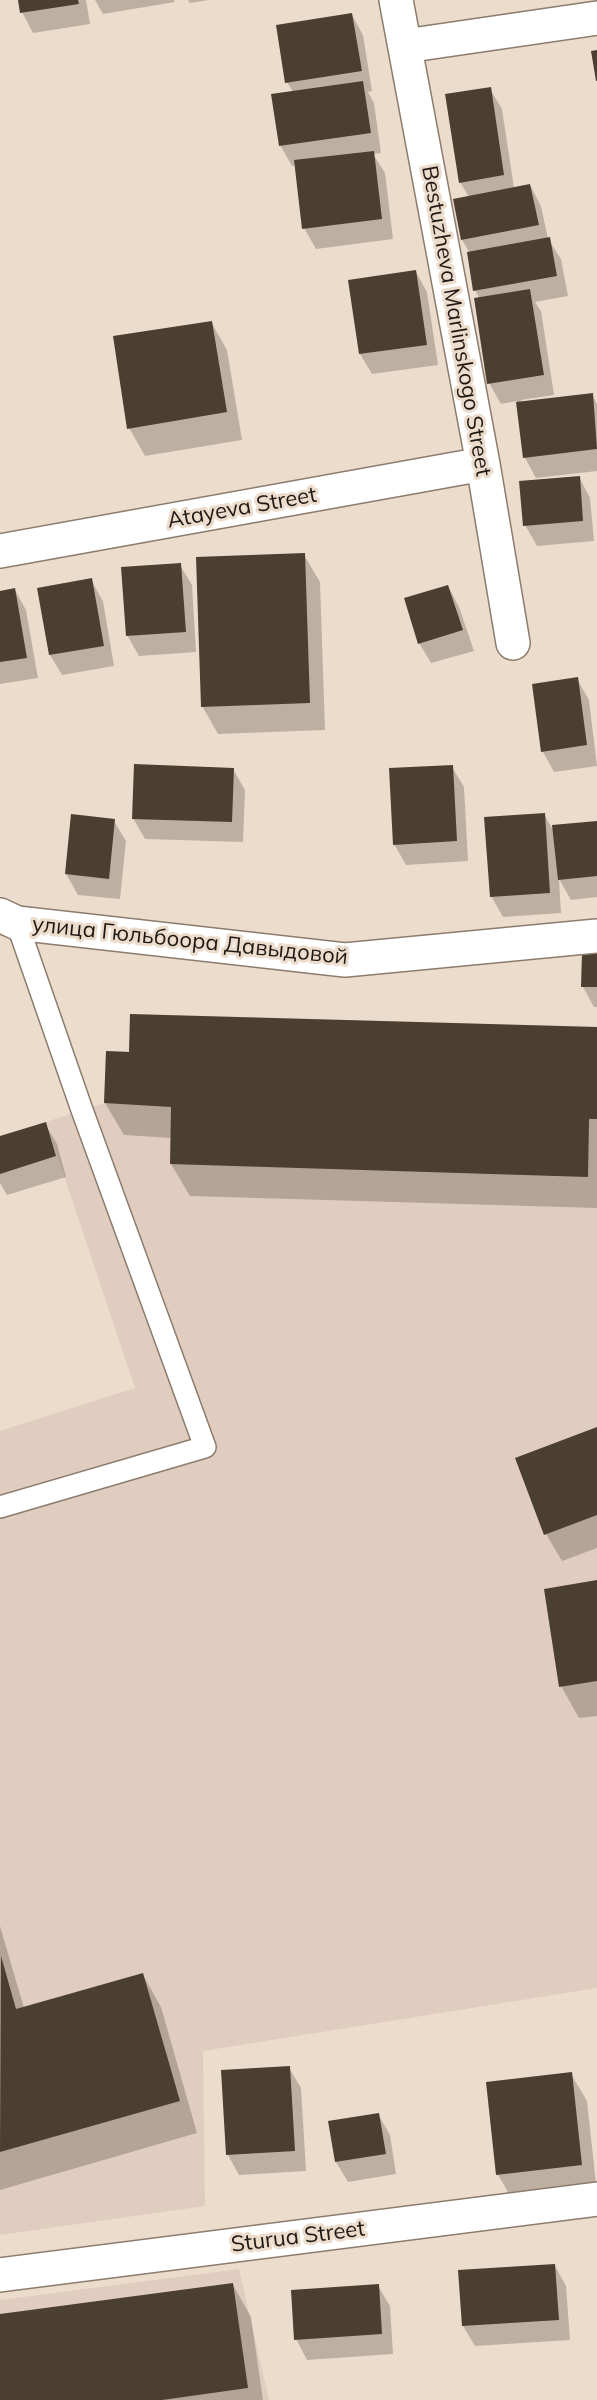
<!DOCTYPE html>
<meta charset="utf-8">
<style>
body{margin:0}
canvas{display:block;background:#ecdccc}
</style>
<canvas width="597" height="2400"></canvas>
<script>
const ctx = document.querySelector('canvas').getContext('2d');
ctx.lineJoin = 'round';
function fill(path, color) {
  ctx.fillStyle = color;
  ctx.fill(path, 'evenodd');
}
function toPath(rows) {
  const path = new Path2D();
  for (const r of rows) {
    path.moveTo(r[0], r[1]);
    for (let i = 2; i < r.length; i += 2) path.lineTo(r[i], r[i + 1]);
  }
  return path;
}
function strokePath(path, color, width, dash) {
  ctx.strokeStyle = color;
  ctx.lineWidth = width;
  ctx.lineCap = dash ? 'butt' : 'round';
  ctx.setLineDash(dash || []);
  ctx.stroke(path);
}
function drawText(font, color, halo, rows, align = 'center') {
  ctx.font = font + ' Mulish,sans-serif';
  ctx.lineWidth = 6;
  ctx.setLineDash([]);
  ctx.textBaseline = 'middle';
  ctx.strokeStyle = halo;
  ctx.fillStyle = color;
  for (const [text, x, y, turn = 0] of rows) {
    ctx.save();
    ctx.translate(x, y);
    ctx.rotate((+turn || 0) * Math.PI / 180);
    ctx.textAlign = isNaN(turn) ? turn : align;
    if (halo) ctx.strokeText(text, 0, 0);
    ctx.fillText(text, 0, 0);
    ctx.restore();
  }
}
fill(toPath([
 [130,1014,597,1027,597,1988,203,2051,205,2206,0,2235,0,1431,135,1388,46,1122,104,1103,106,1051,129,1051],
 [239,2269,269,2400,0,2400,0,2300]
]), '#e1cdbf');
fill(toPath([
 [20,0,86,0,90,24,33,33,22,12],
 [95,0,174,0,175,2,103,14],
 [188,0,209,0,190,3],
 [352,15,363,35,372,91,368,92,374,103,381,153,373,154,385,173,393,239,316,249,304,228,296,165,292,166,280,145,293,92,287,82],
 [490,89,502,109,514,188,530,185,541,206,548,239,561,259,568,296,535,302,541,311,554,395,521,400,521,403,592,395,597,404,597,471,536,478,525,458,517,401,501,404,489,383,480,299,475,290,470,253,462,240,469,197,460,182],
 [416,272,427,292,438,365,372,374,360,354,350,281],
 [211,322,227,350,242,440,145,456,129,428],
 [579,477,590,498,594,541,537,546,525,525],
 [304,555,320,582,325,730,218,734,202,706],
 [180,565,192,585,196,652,139,656,127,635],
 [91,580,103,601,114,666,62,675,50,655],
 [448,586,459,607,474,651,431,663,419,643],
 [15,590,26,610,38,678,0,684,0,592],
 [577,679,589,700,597,766,554,772,543,752],
 [452,767,464,787,468,861,406,865,394,844],
 [233,769,245,790,243,842,145,839,133,818],
 [544,814,554,832,597,822,597,897,571,900,559,879,561,913,503,917,491,896],
 [114,821,126,841,120,899,78,895,66,874],
 [597,955,597,1007,594,1007,583,987],
 [597,1028,597,1208,190,1196,171,1164,172,1138,124,1135,105,1103,131,1053],
 [45,1124,57,1144,66,1177,7,1195,0,1183,0,1137],
 [597,1429,597,1548,562,1561,546,1534],
 [597,1582,597,1716,579,1718,561,1686],
 [0,1926,24,2008,143,1975,161,2007,197,2133,0,2190],
 [289,2068,301,2088,306,2171,239,2175,228,2155],
 [571,2074,587,2101,597,2193,514,2202,498,2175],
 [378,2114,390,2135,396,2174,348,2182,336,2162],
 [555,2266,566,2286,570,2340,475,2346,463,2326],
 [233,2285,251,2317,263,2400,0,2400,0,2315],
 [378,2286,390,2306,393,2354,307,2360,296,2339]
]), '#0003');
fill(toPath([
 [18,0,78,0,79,4,20,13],
 [352,13,362,71,285,83,276,25],
 [597,50,597,81,596,81,591,51],
 [363,81,371,133,279,146,271,94],
 [491,87,504,175,459,183,445,94],
 [374,151,382,219,302,229,294,160],
 [530,184,539,225,461,240,453,199],
 [550,237,557,276,473,291,467,252],
 [416,270,427,345,359,354,348,280],
 [530,289,544,375,487,384,474,298],
 [212,321,227,412,127,429,113,336],
 [593,393,597,449,523,458,516,402],
 [580,476,583,521,523,526,519,481],
 [305,553,310,703,201,707,196,557],
 [181,563,186,632,126,636,121,567],
 [92,578,104,646,49,655,37,588],
 [448,585,463,630,418,644,404,598],
 [15,588,27,658,0,662,0,591],
 [578,677,587,745,541,752,532,684],
 [134,764,234,768,232,822,132,819],
 [453,765,457,841,393,845,389,768],
 [545,813,550,893,490,897,484,817],
 [71,814,115,819,109,879,65,874],
 [597,821,597,876,558,880,552,825],
 [582,953,597,953,597,987,581,987],
 [130,1014,597,1027,597,1119,589,1119,588,1177,170,1164,171,1107,104,1103,106,1051,129,1052],
 [46,1122,56,1156,0,1174,0,1136],
 [597,1427,597,1515,544,1535,515,1458],
 [597,1580,597,1681,559,1687,544,1589],
 [1,1956,16,2009,143,1973,180,2101,0,2152],
 [290,2066,295,2151,226,2155,221,2070],
 [572,2072,582,2165,496,2175,486,2082],
 [379,2113,386,2154,335,2162,328,2121],
 [555,2264,559,2320,462,2326,458,2270],
 [233,2283,248,2388,162,2400,0,2400,0,2314],
 [379,2284,382,2334,294,2340,291,2290]
]), '#4a3f31');
const service = toPath([
 [0,1507,205,1447,82,1110,17,923]
]);
const minor = toPath([
 [396,0,483,464,513,643],
 [405,46,597,18],
 [0,551,483,464],
 [0,915,17,923,345,960,597,936],
 [0,2275,597,2199]
]);
strokePath(service, '#8b7c6e', 24);
strokePath(minor, '#8b7c6e', 36);
strokePath(service, '#fff', 21);
strokePath(minor, '#fff', 33);
drawText('22px', '#1f1914', '#ecdccc', [
 ["Bestuzheva Marlinskogo Street",456,321,80],
 ["Atayeva Street",242,508,-10],
 ["улица Гюльбоора Давыдовой",190,941,6],
 ["Sturua Street",298,2237,-7]
]);
</script>
